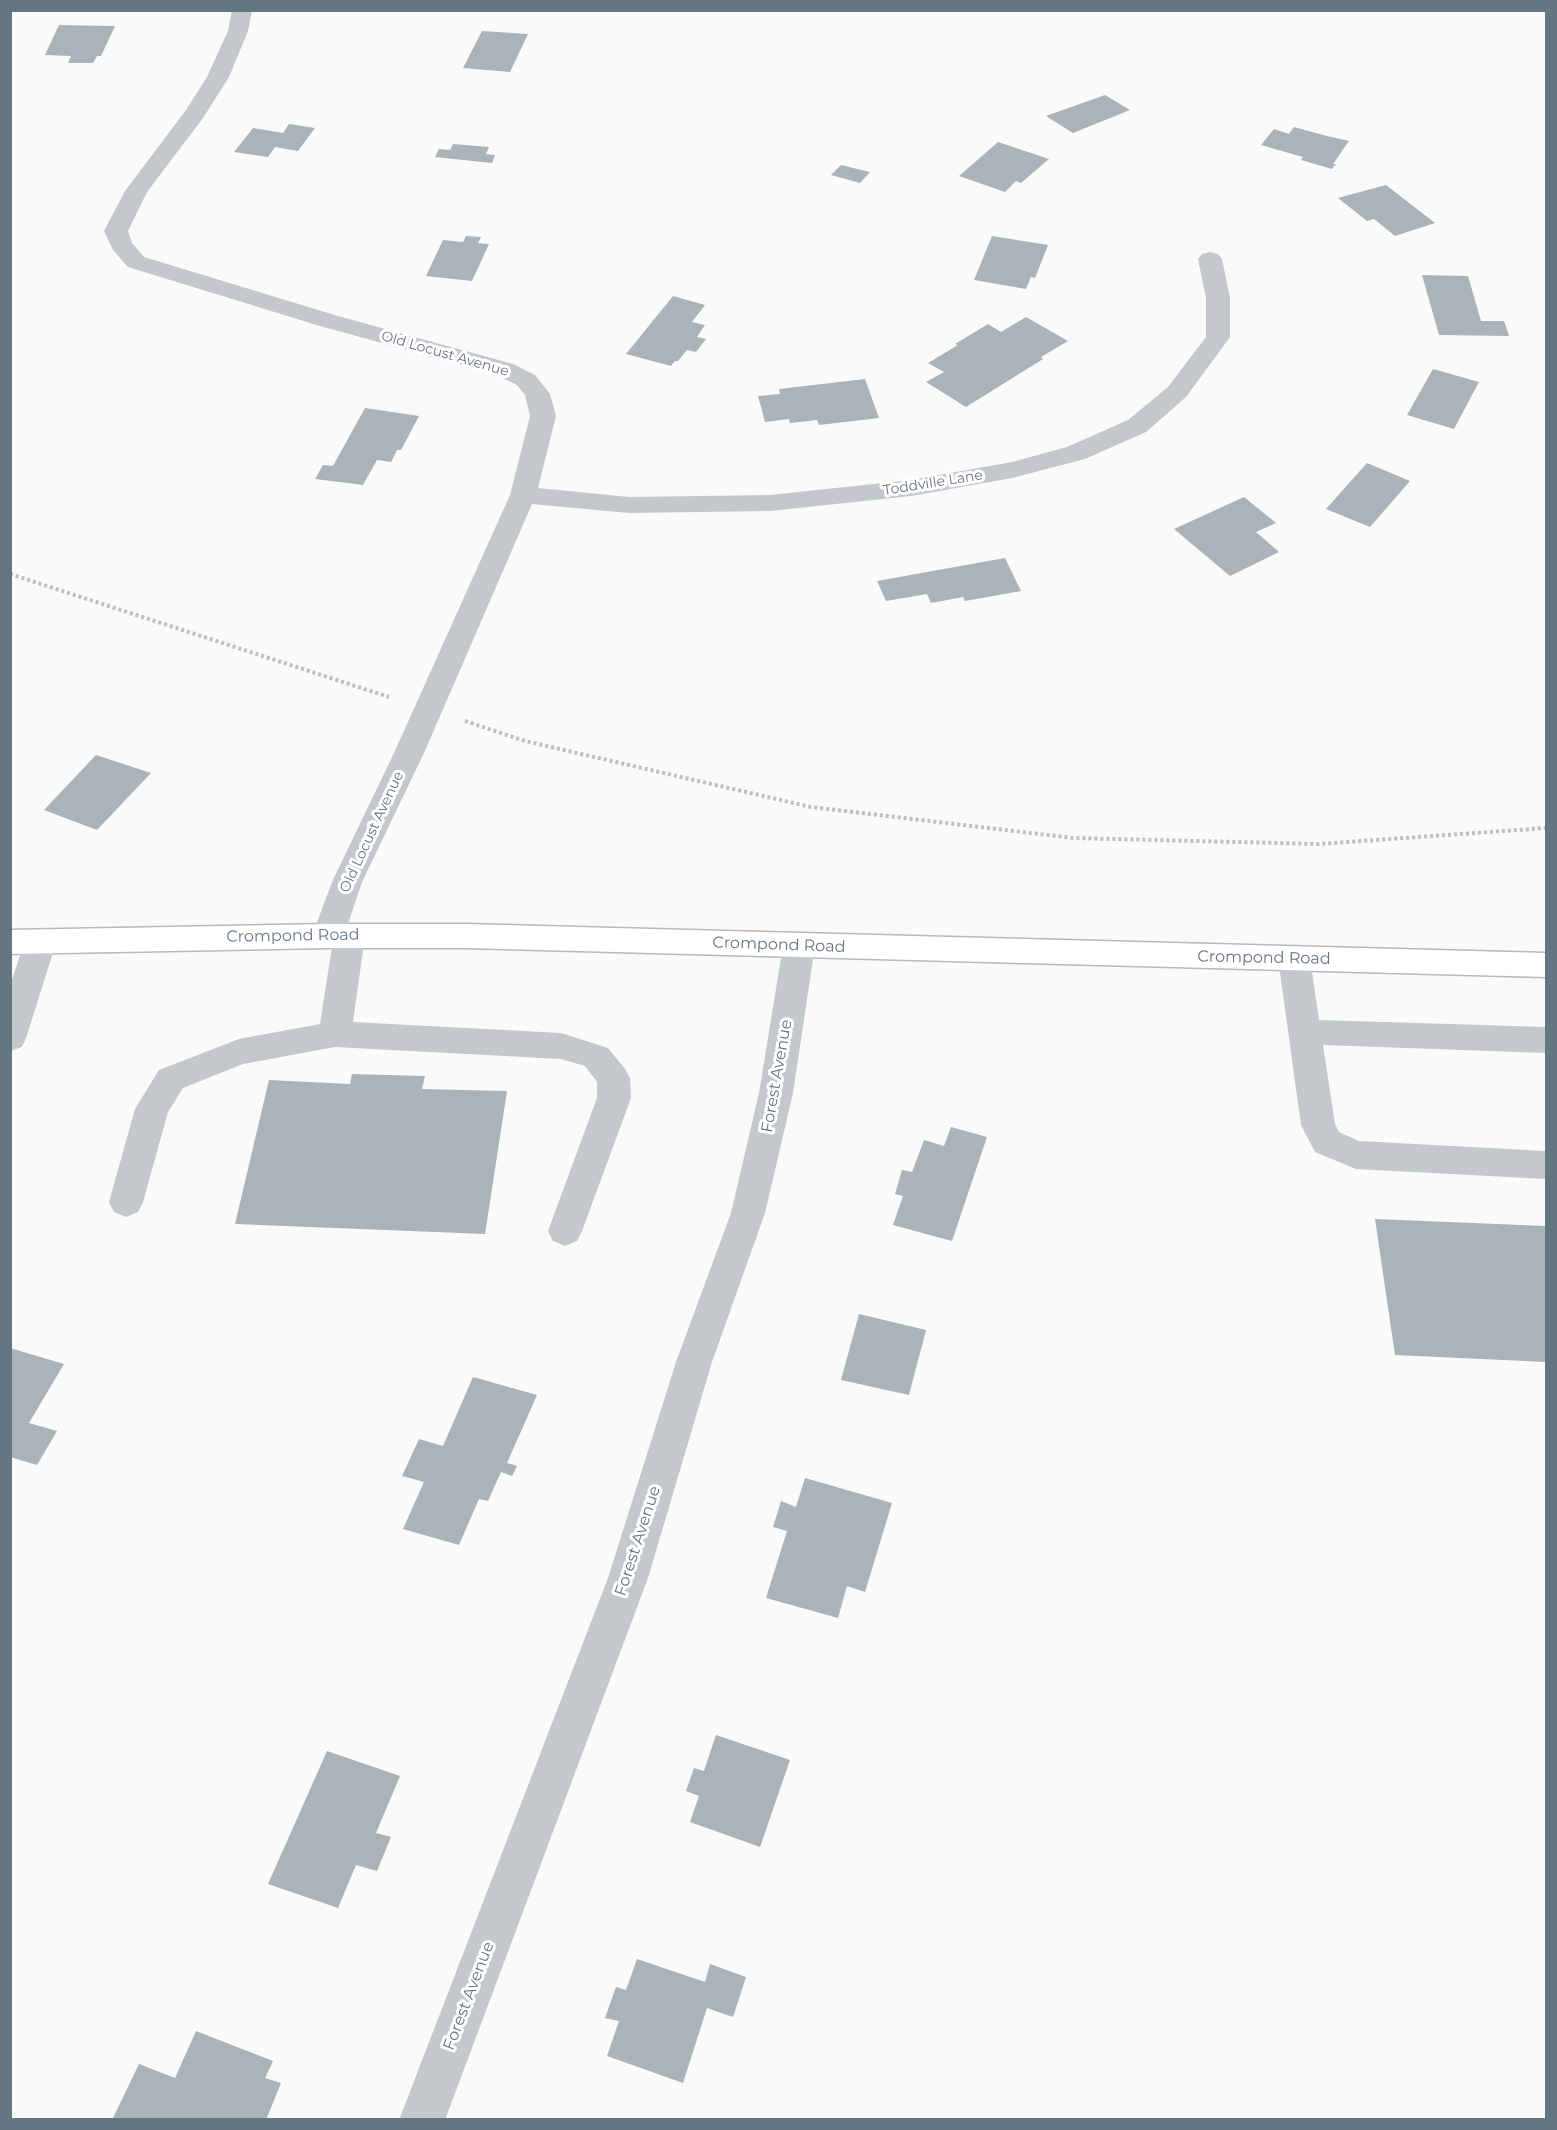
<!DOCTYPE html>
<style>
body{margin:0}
#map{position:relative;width:1557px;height:2130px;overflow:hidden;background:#fafaf8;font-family:Montserrat,sans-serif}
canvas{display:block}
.frame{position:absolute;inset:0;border:12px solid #657683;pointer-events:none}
</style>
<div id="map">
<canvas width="1557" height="2130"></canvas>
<div class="frame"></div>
</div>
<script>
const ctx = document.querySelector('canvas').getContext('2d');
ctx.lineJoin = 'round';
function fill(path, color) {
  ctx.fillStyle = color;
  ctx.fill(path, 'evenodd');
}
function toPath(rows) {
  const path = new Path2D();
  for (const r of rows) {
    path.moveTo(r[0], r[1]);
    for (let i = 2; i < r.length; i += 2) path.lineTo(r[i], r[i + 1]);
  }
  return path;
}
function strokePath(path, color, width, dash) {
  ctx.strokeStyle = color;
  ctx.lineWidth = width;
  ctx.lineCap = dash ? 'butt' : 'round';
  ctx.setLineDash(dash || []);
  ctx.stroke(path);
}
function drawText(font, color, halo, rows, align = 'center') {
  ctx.font = font + ' Montserrat,sans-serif';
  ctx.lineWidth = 6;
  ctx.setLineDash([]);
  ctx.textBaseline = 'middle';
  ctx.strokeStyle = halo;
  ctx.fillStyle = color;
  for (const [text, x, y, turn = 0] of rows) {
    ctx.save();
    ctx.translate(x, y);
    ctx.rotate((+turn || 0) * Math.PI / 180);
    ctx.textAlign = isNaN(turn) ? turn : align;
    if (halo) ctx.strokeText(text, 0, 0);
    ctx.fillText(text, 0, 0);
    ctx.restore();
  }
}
fill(toPath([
 [59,25,115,26,101,56,97,56,93,63,68,63,71,56,45,55],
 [482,31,528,34,510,72,463,68],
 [1105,95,1130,110,1073,133,1046,116],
 [289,124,315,128,298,151,275,147,268,157,234,152,253,128,283,133],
 [1294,127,1327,136,1349,141,1333,164,1336,164,1332,169,1301,160,1303,157,1261,145,1274,129,1289,134],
 [998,142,1049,159,1021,183,1016,181,1005,192,959,176],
 [453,144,489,147,486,154,495,155,492,163,435,157,439,149,450,150],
 [841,165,870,172,860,183,831,175],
 [1386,185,1435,223,1395,236,1374,219,1367,221,1338,198],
 [466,236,481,237,478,243,489,244,472,281,426,276,443,240,463,242],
 [992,236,1048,245,1035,278,1031,277,1026,289,974,280],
 [1422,275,1468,276,1481,321,1504,321,1509,336,1439,335],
 [673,296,705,305,692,322,705,325,697,337,706,339,696,352,687,350,678,361,675,361,671,366,626,354],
 [1026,317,1068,341,1041,357,1043,359,966,407,926,382,944,372,928,363,958,345,955,344,988,324,1001,332],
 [1433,369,1479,382,1454,429,1407,415],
 [865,379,879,418,819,425,817,420,790,423,789,419,765,422,758,396,780,394,779,389],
 [365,408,419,416,401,450,397,450,391,462,377,460,363,485,315,479,323,465,333,466],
 [1367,463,1410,481,1370,527,1326,509],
 [1244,497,1276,523,1256,532,1279,552,1230,576,1174,529],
 [1005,558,1021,591,965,601,963,597,931,603,927,594,886,601,877,581],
 [96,755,151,773,97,830,44,810],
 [352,1074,425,1076,422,1089,507,1091,485,1234,235,1224,269,1080,350,1084],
 [951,1127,987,1137,952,1241,893,1225,903,1196,895,1194,902,1170,912,1172,924,1140,944,1146],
 [1375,1219,1546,1226,1546,1362,1395,1355],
 [859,1314,926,1330,909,1395,841,1380],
 [10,1348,64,1364,29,1423,57,1431,37,1465,10,1457],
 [473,1377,537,1395,507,1463,517,1466,512,1476,501,1472,488,1501,479,1499,459,1545,403,1529,424,1482,402,1476,419,1439,443,1446],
 [805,1478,892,1503,865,1592,847,1586,838,1618,766,1598,787,1531,773,1527,781,1501,796,1507],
 [716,1735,790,1760,760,1847,690,1822,699,1796,686,1791,694,1768,704,1771],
 [327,1751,400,1776,376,1833,391,1837,377,1871,356,1865,338,1908,268,1884],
 [637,1959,705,1982,710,1964,746,1977,733,2017,707,2008,683,2083,607,2056,619,2021,605,2018,616,1987,626,1990],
 [196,2031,273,2061,265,2078,281,2083,266,2120,112,2120,139,2064,175,2078]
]), '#aab3b9');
const major = toPath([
 [328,924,466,924,1546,953,1546,977,466,948,328,948,10,954,10,930,328,924]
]);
strokePath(major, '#b5babe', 3);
strokePath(toPath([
 [10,574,389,697],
 [465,721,525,741,811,807,1073,838,1319,844,1546,828]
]), '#bbbfc2', 4, [3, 3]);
fill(toPath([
 [232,10,252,10,248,31,229,77,203,118,147,192,128,231,132,243,144,257,338,316,513,364,535,375,550,394,556,416,538,488,629,497,770,495,911,480,1012,462,1067,447,1128,420,1168,387,1206,337,1206,298,1198,259,1202,254,1210,252,1218,254,1222,259,1230,298,1230,337,1186,397,1146,432,1085,459,1012,478,911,496,770,511,629,513,532,504,424,753,362,882,348,924,360,928,365,936,353,1022,561,1033,608,1048,625,1069,630,1078,631,1098,582,1231,577,1241,565,1246,553,1241,548,1231,597,1098,597,1082,585,1066,561,1059,335,1047,243,1064,183,1088,168,1112,143,1202,138,1212,126,1217,114,1212,109,1202,135,1109,159,1070,239,1039,320,1024,332,947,317,944,312,936,332,882,394,753,510,495,530,416,525,395,517,385,495,374,320,326,128,267,113,250,104,231,125,191,186,110,207,77,228,31,232,10],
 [41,928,52,932,57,940,26,1038,22,1047,10,1051,10,986,25,940,30,932,41,928],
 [799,934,810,937,815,946,793,1093,765,1213,712,1362,648,1578,445,2120,399,2120,608,1578,676,1362,731,1213,759,1093,783,946,788,937,799,934],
 [1294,946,1305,949,1310,958,1319,1020,1546,1027,1546,1053,1323,1045,1335,1124,1339,1132,1359,1141,1546,1151,1546,1179,1356,1169,1315,1152,1301,1125,1278,958,1283,949,1294,946]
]), '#c3c8cc');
fill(major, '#fff');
drawText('14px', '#657683', '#fff', [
 ["Old Locust Avenue",445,354,16],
 ["Toddville Lane",933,483,-9],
 ["Old Locust Avenue",372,832,-65]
]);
drawText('16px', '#657683', '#fff', [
 ["Crompond Road",293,936,-1],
 ["Crompond Road",779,945,2],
 ["Crompond Road",1264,958,1],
 ["Forest Avenue",777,1076,-80],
 ["Forest Avenue",638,1541,-72],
 ["Forest Avenue",469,1996,-69]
]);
</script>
